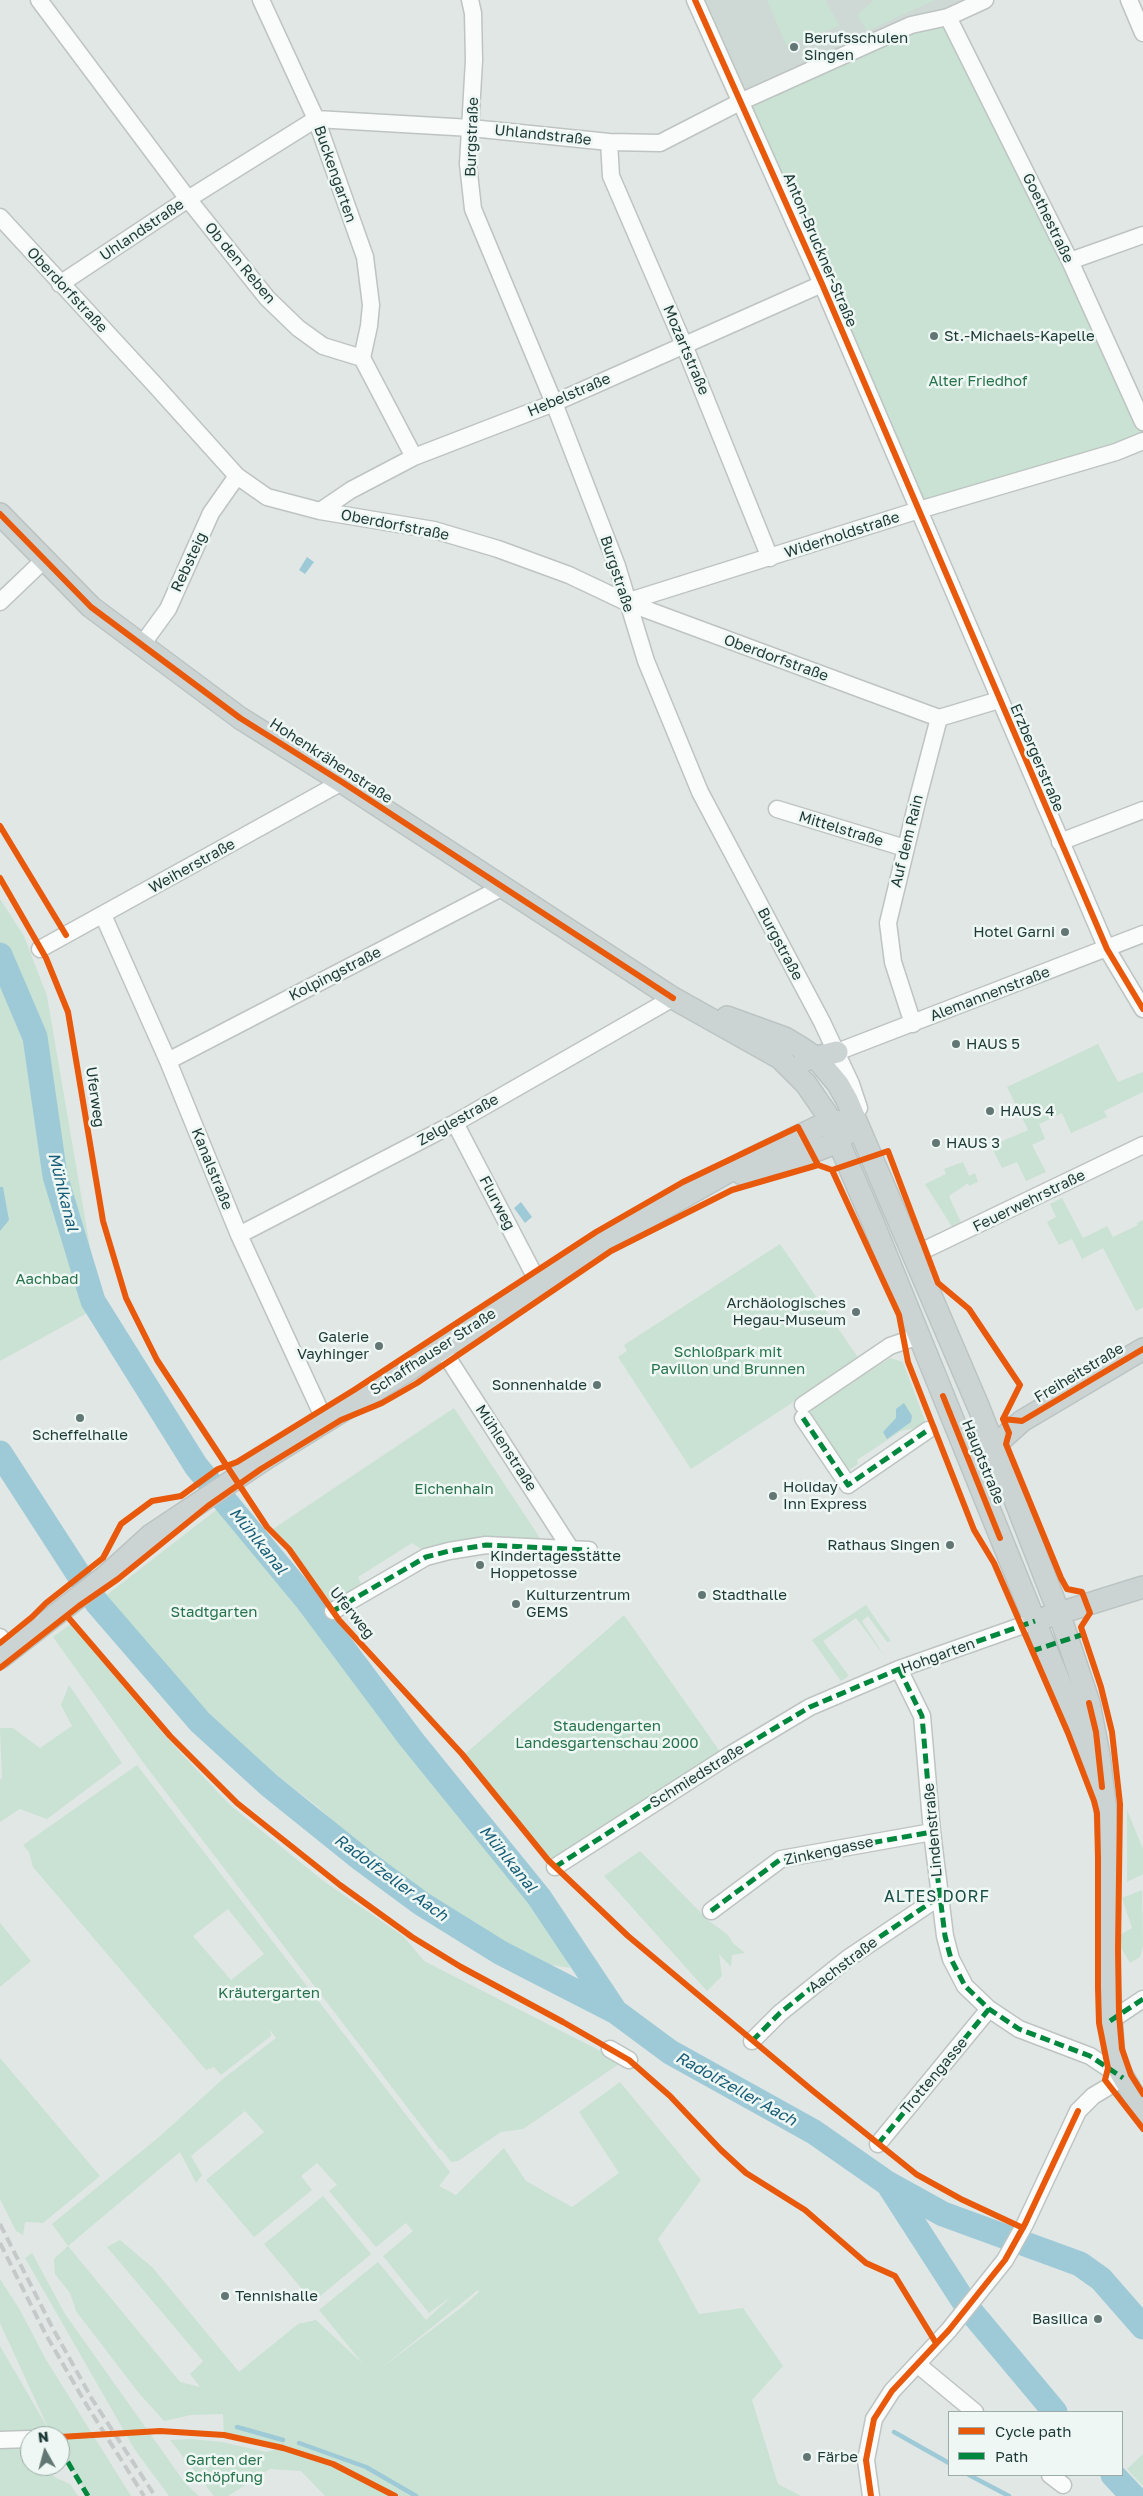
<!DOCTYPE html>
<meta charset="utf-8">
<style>
body{margin:0}
#map{position:relative;width:1143px;height:2496px;overflow:hidden;background:#e1e7e5;font-family:"Golos Text",sans-serif}
canvas{display:block}
.legend{position:absolute;left:948px;top:2411px;width:175px;height:65px;box-sizing:border-box;background:#eef7f3;border:1px solid #9baba7;margin:0;padding:6px 9px;list-style:none;font-size:15px;color:#1e3a36}
.legend li{display:flex;align-items:center;gap:10px;height:25px}
.legend b{width:25px;border:1px solid #9baba7}
.north{position:absolute;left:20px;top:2426px;width:50px;height:50px;box-sizing:border-box;background:#eef7f3;border:1px solid #9baba7;border-radius:50%;rotate:353deg;font-size:14px;font-weight:700;line-height:20px;text-align:center;color:#1e3a36}
.north::after{content:'';display:block;margin:auto;width:18px;height:22px;background:#627773;clip-path:polygon(50% 0,100% 100%,50% 72%,0 100%)}
</style>
<div id="map">
<canvas width="1143" height="2496"></canvas>
<ul class="legend">
<li><b style="height:6px;background:#e8590c"></b>Cycle path</li>
<li><b style="height:6px;background:#00873e"></b>Path</li>
</ul>
<div class="north">N</div>
</div>
<script>
const ctx = document.querySelector('canvas').getContext('2d');
ctx.lineJoin = 'round';
function fill(path, color) {
  ctx.fillStyle = color;
  ctx.fill(path, 'evenodd');
}
function toPath(rows) {
  const path = new Path2D();
  for (const r of rows) {
    path.moveTo(r[0], r[1]);
    for (let i = 2; i < r.length; i += 2) path.lineTo(r[i], r[i + 1]);
  }
  return path;
}
function strokePath(path, color, width, dash) {
  ctx.strokeStyle = color;
  ctx.lineWidth = width;
  ctx.lineCap = dash ? 'butt' : 'round';
  ctx.setLineDash(dash || []);
  ctx.stroke(path);
}
function drawText(font, color, halo, rows, align = 'center') {
  ctx.font = font + ' "Golos Text",sans-serif';
  ctx.lineWidth = 5;
  ctx.setLineDash([]);
  ctx.textBaseline = 'middle';
  ctx.strokeStyle = halo;
  ctx.fillStyle = color;
  for (const [text, x, y, turn = 0] of rows) {
    ctx.save();
    ctx.translate(x, y);
    ctx.rotate((+turn || 0) * Math.PI / 180);
    ctx.textAlign = isNaN(turn) ? turn : align;
    if (halo) ctx.strokeText(text, 0, 0);
    ctx.fillText(text, 0, 0);
    ctx.restore();
  }
}
fill(toPath([
 [695,0,985,0,740,102]
]), '#ced9d5');
fill(toPath([
 [767,0,825,0,840,26,786,45],
 [874,0,935,0,867,31,857,15],
 [948,17,1143,422,1143,441,919,510,740,102],
 [0,899,24,936,47,996,100,1306,0,1361],
 [1098,1044,1118,1082,1143,1072,1143,1092,1104,1111,1107,1117,1071,1133,1062,1113,1039,1124,1045,1139,1032,1145,1046,1172,1026,1181,1017,1162,1002,1168,991,1146,1028,1130,1007,1087],
 [963,1162,969,1176,975,1173,978,1182,969,1186,968,1183,949,1196,963,1227,954,1230,925,1184,946,1174,944,1169],
 [1062,1198,1083,1238,1107,1226,1113,1237,1138,1225,1137,1223,1143,1220,1143,1307,1136,1311,1103,1248,1082,1259,1072,1239,1059,1245,1047,1222,1056,1217,1050,1204],
 [780,1244,859,1359,691,1469,618,1357,627,1351,624,1345],
 [890,1358,903,1362,925,1421,915,1428,901,1431,857,1460,858,1464,845,1473,809,1420,812,1408],
 [454,1408,542,1541,429,1554,412,1543,358,1577,363,1588,332,1608,273,1529],
 [228,1501,411,1741,538,1898,570,1968,494,1955,359,1845,317,1806,202,1719,100,1600],
 [866,1605,891,1641,887,1642,868,1616,862,1621,885,1657,856,1618,823,1641,849,1676,841,1681,812,1640],
 [624,1615,721,1753,552,1866,465,1754],
 [71,1624,165,1736,230,1805,322,1880,403,1936,424,1961,622,2062,523,2129,501,2132,458,2161,451,2162,441,2149,440,2150,145,1765,53,1637],
 [69,1685,122,1763,47,1819,20,1809,0,1822,0,1780,2,1778,0,1728,13,1728,40,1748,72,1726,61,1705],
 [137,1765,450,2172,439,2186,456,2195,504,2148,526,2181,572,2207,619,2173,579,2112,620,2082,701,2180,658,2239,699,2314,743,2308,783,2366,752,2400,778,2484,801,2496,325,2496,301,2471,270,2469,228,2496,214,2496,170,2440,192,2439,222,2442,266,2452,282,2448,224,2435,223,2414,191,2415,164,2421,138,2392,76,2311,70,2293,55,2274,54,2259,68,2246,52,2224,159,2137,224,2078,276,2038,270,2030,271,2036,221,2075,214,2067,206,2070,33,1867,29,1852,23,1845],
 [228,1909,264,1954,231,1980,193,1936],
 [245,2111,264,2132,206,2180,254,2237,312,2190,301,2176,317,2163,337,2185,329,2191,376,2247,406,2223,413,2231,383,2256,429,2313,452,2296,426,2320,378,2262,319,2310,363,2364,316,2320,298,2324,239,2372,153,2268,120,2240,107,2247,203,2361,190,2374,200,2387,180,2382,68,2246,180,2152,196,2183,202,2175,191,2156],
 [478,2290,479,2292,462,2307,380,2369],
 [1127,1810,1143,1849,1143,1874,1127,1882],
 [640,1851,708,1920,728,1935,733,1943,745,1953,732,1955,731,1967,719,1954,722,1976,707,1991,604,1876],
 [1142,1890,1143,1945,1140,1957,1130,1963,1115,1938,1132,1928,1122,1898],
 [0,1923,31,1961,0,1987],
 [0,2058,100,2176,43,2223,25,2222,23,2235,16,2231,0,2199],
 [323,2196,371,2254,313,2302,264,2244],
 [32,2253,65,2314,185,2483,199,2496,169,2496,135,2450,25,2258],
 [0,2279,20,2310,45,2358,131,2496,88,2496,60,2449,60,2436,30,2436,30,2466,45,2466,56,2478,70,2484,78,2496,0,2496,0,2346,50,2432,0,2323],
 [1143,2454,1143,2486,1127,2469]
]), '#c9e2d3');
fill(toPath([
 [307,557,314,562,305,574,299,570],
 [0,1187,3,1187,9,1220,0,1231],
 [521,1202,532,1217,525,1223,514,1208],
 [904,1403,912,1416,911,1422,887,1439,883,1432,896,1418,896,1409]
]), '#9ecad8');
strokePath(toPath([
 [237,2427,283,2440],
 [894,2432,949,2463],
 [299,2443,366,2467,416,2496],
 [969,2475,1009,2496]
]), '#9ecad8', 4.5);
strokePath(toPath([
 [0,955,35,1037,55,1176,93,1301,196,1466,307,1600,411,1739,539,1897,615,2011],
 [0,1453,97,1603,200,1722,269,1785,361,1859,422,1904,501,1953,616,2012,670,2052,814,2132,887,2183,943,2214,1080,2264,1101,2279,1143,2327],
 [890,2187,968,2308,1055,2412],
 [1113,2475,1133,2496]
]), '#9ecad8', 25);
const minor = toPath([
 [39,0,188,199,267,298,298,328,323,346,362,358,414,457],
 [261,0,316,119,365,257,371,305,369,326,362,358],
 [470,0,473,13,474,60,468,164,473,209,554,403,617,566,646,661,700,792,822,1022,851,1084,859,1108],
 [695,0,822,284,1107,949,1143,1009],
 [1129,0,1143,33],
 [948,17,1070,261,1143,422],
 [609,142,611,176,684,345,770,558],
 [0,217,156,386,237,476,267,497,320,511,434,530,498,549,569,575,626,602,939,718],
 [1070,261,1143,235],
 [60,284,188,199,316,119,471,128,609,142,660,143,740,102,911,25,948,17,985,0],
 [320,511,351,490,414,457,554,403,822,284],
 [0,602,44,560],
 [626,602,919,510,1116,452,1143,441],
 [143,648,149,635,168,609,211,513,237,476],
 [777,809,905,848],
 [1060,842,1143,810],
 [103,915,168,1061,239,1235,325,1421],
 [40,949,342,782],
 [913,1024,893,962,888,923,918,798,939,718,999,700],
 [837,1052,1143,934],
 [168,1061,503,887],
 [455,1123,539,1284],
 [239,1235,455,1123,673,998],
 [914,1255,1143,1145],
 [442,1349,570,1548],
 [803,1405,890,1346,919,1336],
 [803,1418,848,1485,928,1430],
 [333,1611,426,1557,449,1551,486,1545,589,1550],
 [0,1637,9,1650],
 [555,1867,728,1756,810,1707,899,1669,1035,1621],
 [711,1911,781,1859,932,1832],
 [1110,2021,1143,1999],
 [752,2041,780,2013,847,1959,939,1897],
 [610,2049,629,2060],
 [878,2144,989,2009],
 [917,2364,975,2412],
 [0,2440,30,2439],
 [1050,2475,1063,2485],
 [871,2496,866,2460,874,2419,892,2391,949,2330,1005,2260,1025,2224,1078,2111,1093,2096,1123,2078,1090,2056,1019,2029,989,2009,965,1986,951,1959,945,1936,932,1832,922,1716,899,1669]
]);
const major = toPath([
 [0,514,91,607,240,718,342,782,673,998,780,1058,806,1084,826,1113,872,1220,1102,1787],
 [727,1017,785,1038,800,1047,816,1058,838,1084,847,1100,979,1408,1059,1613,1089,1703,1099,1755,1105,1804,1108,1858,1109,1983,1113,2047,1115,2063,1143,2111],
 [805,1060,837,1052],
 [742,1174,784,1163,838,1142,847,1133],
 [983,1456,1022,1421,1143,1349],
 [1047,1617,1143,1587],
 [0,1658,107,1575,151,1535,268,1457,442,1349,604,1242,749,1160,830,1121,843,1122]
]);
strokePath(minor, '#bec4c2', 19);
strokePath(major, '#bbc4c2', 24);
strokePath(minor, '#fafbfb', 16);
strokePath(major, '#ccd4d3', 21);
strokePath(toPath([
 [0,2224,51,2325,92,2399,155,2496],
 [0,2243,45,2333,86,2404,144,2496]
]), '#c5c9c9', 4, [10, 5]);
strokePath(toPath([
 [803,1418,848,1485,928,1430],
 [333,1611,426,1557,449,1551,486,1545,589,1550],
 [1032,1651,1084,1634],
 [899,1669,922,1716,932,1832,945,1936,951,1959,965,1986,989,2009,1019,2029,1090,2056,1123,2078],
 [555,1867,728,1756,810,1707,899,1669,1035,1621],
 [711,1911,781,1859,932,1832],
 [1110,2021,1143,1999],
 [752,2041,780,2013,847,1959,939,1897],
 [878,2144,989,2009],
 [60,2449,88,2496]
]), '#00873e', 5, [10, 5]);
strokePath(toPath([
 [695,0,822,284,1107,949,1143,1009],
 [0,514,91,607,240,718,342,782,673,998],
 [0,826,66,935],
 [0,878,46,958,68,1012,103,1221,126,1298,157,1360,267,1527,289,1549,339,1620,462,1754,548,1860,628,1936,813,2091,916,2174,963,2200,1023,2228],
 [832,1170,899,1315,908,1362,974,1530,994,1563,1068,1733,1094,1801,1097,1813,1098,1858,1098,1988,1099,2023,1108,2068,1105,2080,1143,2129],
 [943,1396,1000,1538],
 [1003,1419,1009,1433,1006,1444,1061,1578,1067,1589,1082,1592,1090,1613,1081,1627,1101,1687,1112,1732,1120,1804,1118,1949,1119,2015,1122,2049,1131,2075,1143,2094],
 [1003,1419,1022,1421,1143,1349],
 [67,1616,170,1736,237,1803,340,1885,412,1937,461,1967,563,2022,629,2060,670,2096,721,2150,746,2173,805,2210,866,2263,895,2276,936,2343],
 [0,1643,32,1617,46,1603,103,1558,121,1524,152,1501,181,1496,218,1469,237,1462,354,1390,596,1232,683,1182,798,1127,818,1165],
 [0,1668,79,1606,118,1579,208,1506,261,1469,341,1420,382,1403,417,1383,611,1251,732,1190,818,1165,832,1170,888,1151,938,1283,969,1309,1020,1385,1003,1419],
 [1089,1703,1096,1732,1102,1787],
 [60,2437,160,2431,224,2435,283,2448,333,2464,395,2496],
 [871,2496,866,2460,874,2419,892,2391,949,2330,1005,2260,1025,2224,1078,2111]
]), '#e8590c', 6);
for (const [x, y, r, color] of [
 [794,47,5,"#627773"],
 [934,336,5,"#627773"],
 [1065,932,5,"#627773"],
 [956,1044,5,"#627773"],
 [990,1111,5,"#627773"],
 [936,1143,5,"#627773"],
 [856,1312,5,"#627773"],
 [379,1346,5,"#627773"],
 [597,1385,5,"#627773"],
 [80,1418,5,"#627773"],
 [773,1496,5,"#627773"],
 [950,1545,5,"#627773"],
 [480,1565,5,"#627773"],
 [702,1595,5,"#627773"],
 [516,1604,5,"#627773"],
 [225,2296,5,"#627773"],
 [1098,2319,5,"#627773"],
 [807,2457,5,"#627773"]
]) {
  const dot = new Path2D();
  dot.arc(x, y, r, 0, 2 * Math.PI);
  ctx.fillStyle = color;
  ctx.fill(dot);
  strokePath(dot, '#eef7f3', 2);
}
drawText('15px', '#1e3a36', '#eef7f3', [
 ["Berufsschulen",804,38],
 ["Singen",804,55],
 ["St.-Michaels-Kapelle",944,336],
 ["Hotel Garni",1055,932,"right"],
 ["HAUS 5",966,1044],
 ["HAUS 4",1000,1111],
 ["HAUS 3",946,1143],
 ["Archäologisches",846,1303,"right"],
 ["Hegau-Museum",846,1320,"right"],
 ["Galerie",369,1337,"right"],
 ["Vayhinger",369,1354,"right"],
 ["Sonnenhalde",587,1385,"right"],
 ["Scheffelhalle",80,1435,"center"],
 ["Holiday",783,1487],
 ["Inn Express",783,1504],
 ["Rathaus Singen",940,1545,"right"],
 ["Kindertagesstätte",490,1556],
 ["Hoppetosse",490,1573],
 ["Kulturzentrum",526,1595],
 ["GEMS",526,1612],
 ["Stadthalle",712,1595],
 ["Tennishalle",235,2296],
 ["Basilica",1088,2319,"right"],
 ["Färbe",817,2457]
], 'left');
drawText('15px', '#1e3a36', '#eef7f3', [
 ["Uhlandstraße",543,135,6],
 ["Burgstraße",472,137,-88],
 ["Buckengarten",335,174,71],
 ["Goethestraße",1048,218,64],
 ["Uhlandstraße",142,230,-34],
 ["Anton-Bruckner-Straße",820,250,67],
 ["Ob den Reben",240,263,50],
 ["Oberdorfstraße",67,290,47],
 ["Mozartstraße",686,350,67],
 ["Hebelstraße",569,395,-23],
 ["Oberdorfstraße",395,525,11],
 ["Widerholdstraße",842,535,-18],
 ["Rebsteig",189,562,-65],
 ["Burgstraße",617,574,72],
 ["Oberdorfstraße",776,658,20],
 ["Erzbergerstraße",1037,758,67],
 ["Hohenkrähenstraße",331,761,33],
 ["Mittelstraße",841,829,17],
 ["Auf dem Rain",907,841,-76],
 ["Weiherstraße",192,866,-29],
 ["Burgstraße",780,944,62],
 ["Kolpingstraße",335,974,-27],
 ["Alemannenstraße",990,994,-21],
 ["Uferweg",95,1097,82],
 ["Zelglestraße",458,1120,-29],
 ["Kanalstraße",212,1169,68],
 ["Feuerwehrstraße",1029,1201,-26],
 ["Flurweg",497,1203,62],
 ["Schaffhauser Straße",433,1352,-33],
 ["Freiheitstraße",1079,1373,-31],
 ["Mühlenstraße",506,1448,57],
 ["Hauptstraße",983,1462,68],
 ["Uferweg",352,1613,51],
 ["Hohgarten",938,1656,-20],
 ["Schmiedstraße",697,1776,-32],
 ["Lindenstraße",933,1830,-95],
 ["Zinkengasse",829,1851,-12],
 ["Aachstraße",843,1965,-37],
 ["Trottengasse",934,2076,-50]
]);
drawText('15px', '#27734d', '#eef7f3', [
 ["Alter Friedhof",978,381],
 ["Aachbad",47,1279],
 ["Schloßpark mit",728,1352],
 ["Pavillon und Brunnen",728,1369],
 ["Eichenhain",454,1489],
 ["Stadtgarten",214,1612],
 ["Staudengarten",607,1726],
 ["Landesgartenschau 2000",607,1743],
 ["Kräutergarten",269,1993],
 ["Garten der",224,2460],
 ["Schöpfung",224,2477]
]);
drawText('italic 16px', '#175d78', '#eef7f3', [
 ["Mühlkanal",63,1192,76],
 ["Mühlkanal",258,1541,51],
 ["Mühlkanal",508,1859,51],
 ["Radolfzeller Aach",391,1878,36],
 ["Radolfzeller Aach",736,2089,29]
]);
ctx.letterSpacing = '1px';
drawText('16px', '#1a4d46', '#eef7f3', [
 ["ALTES DORF",937,1897]
]);
ctx.letterSpacing = '0px';
</script>
